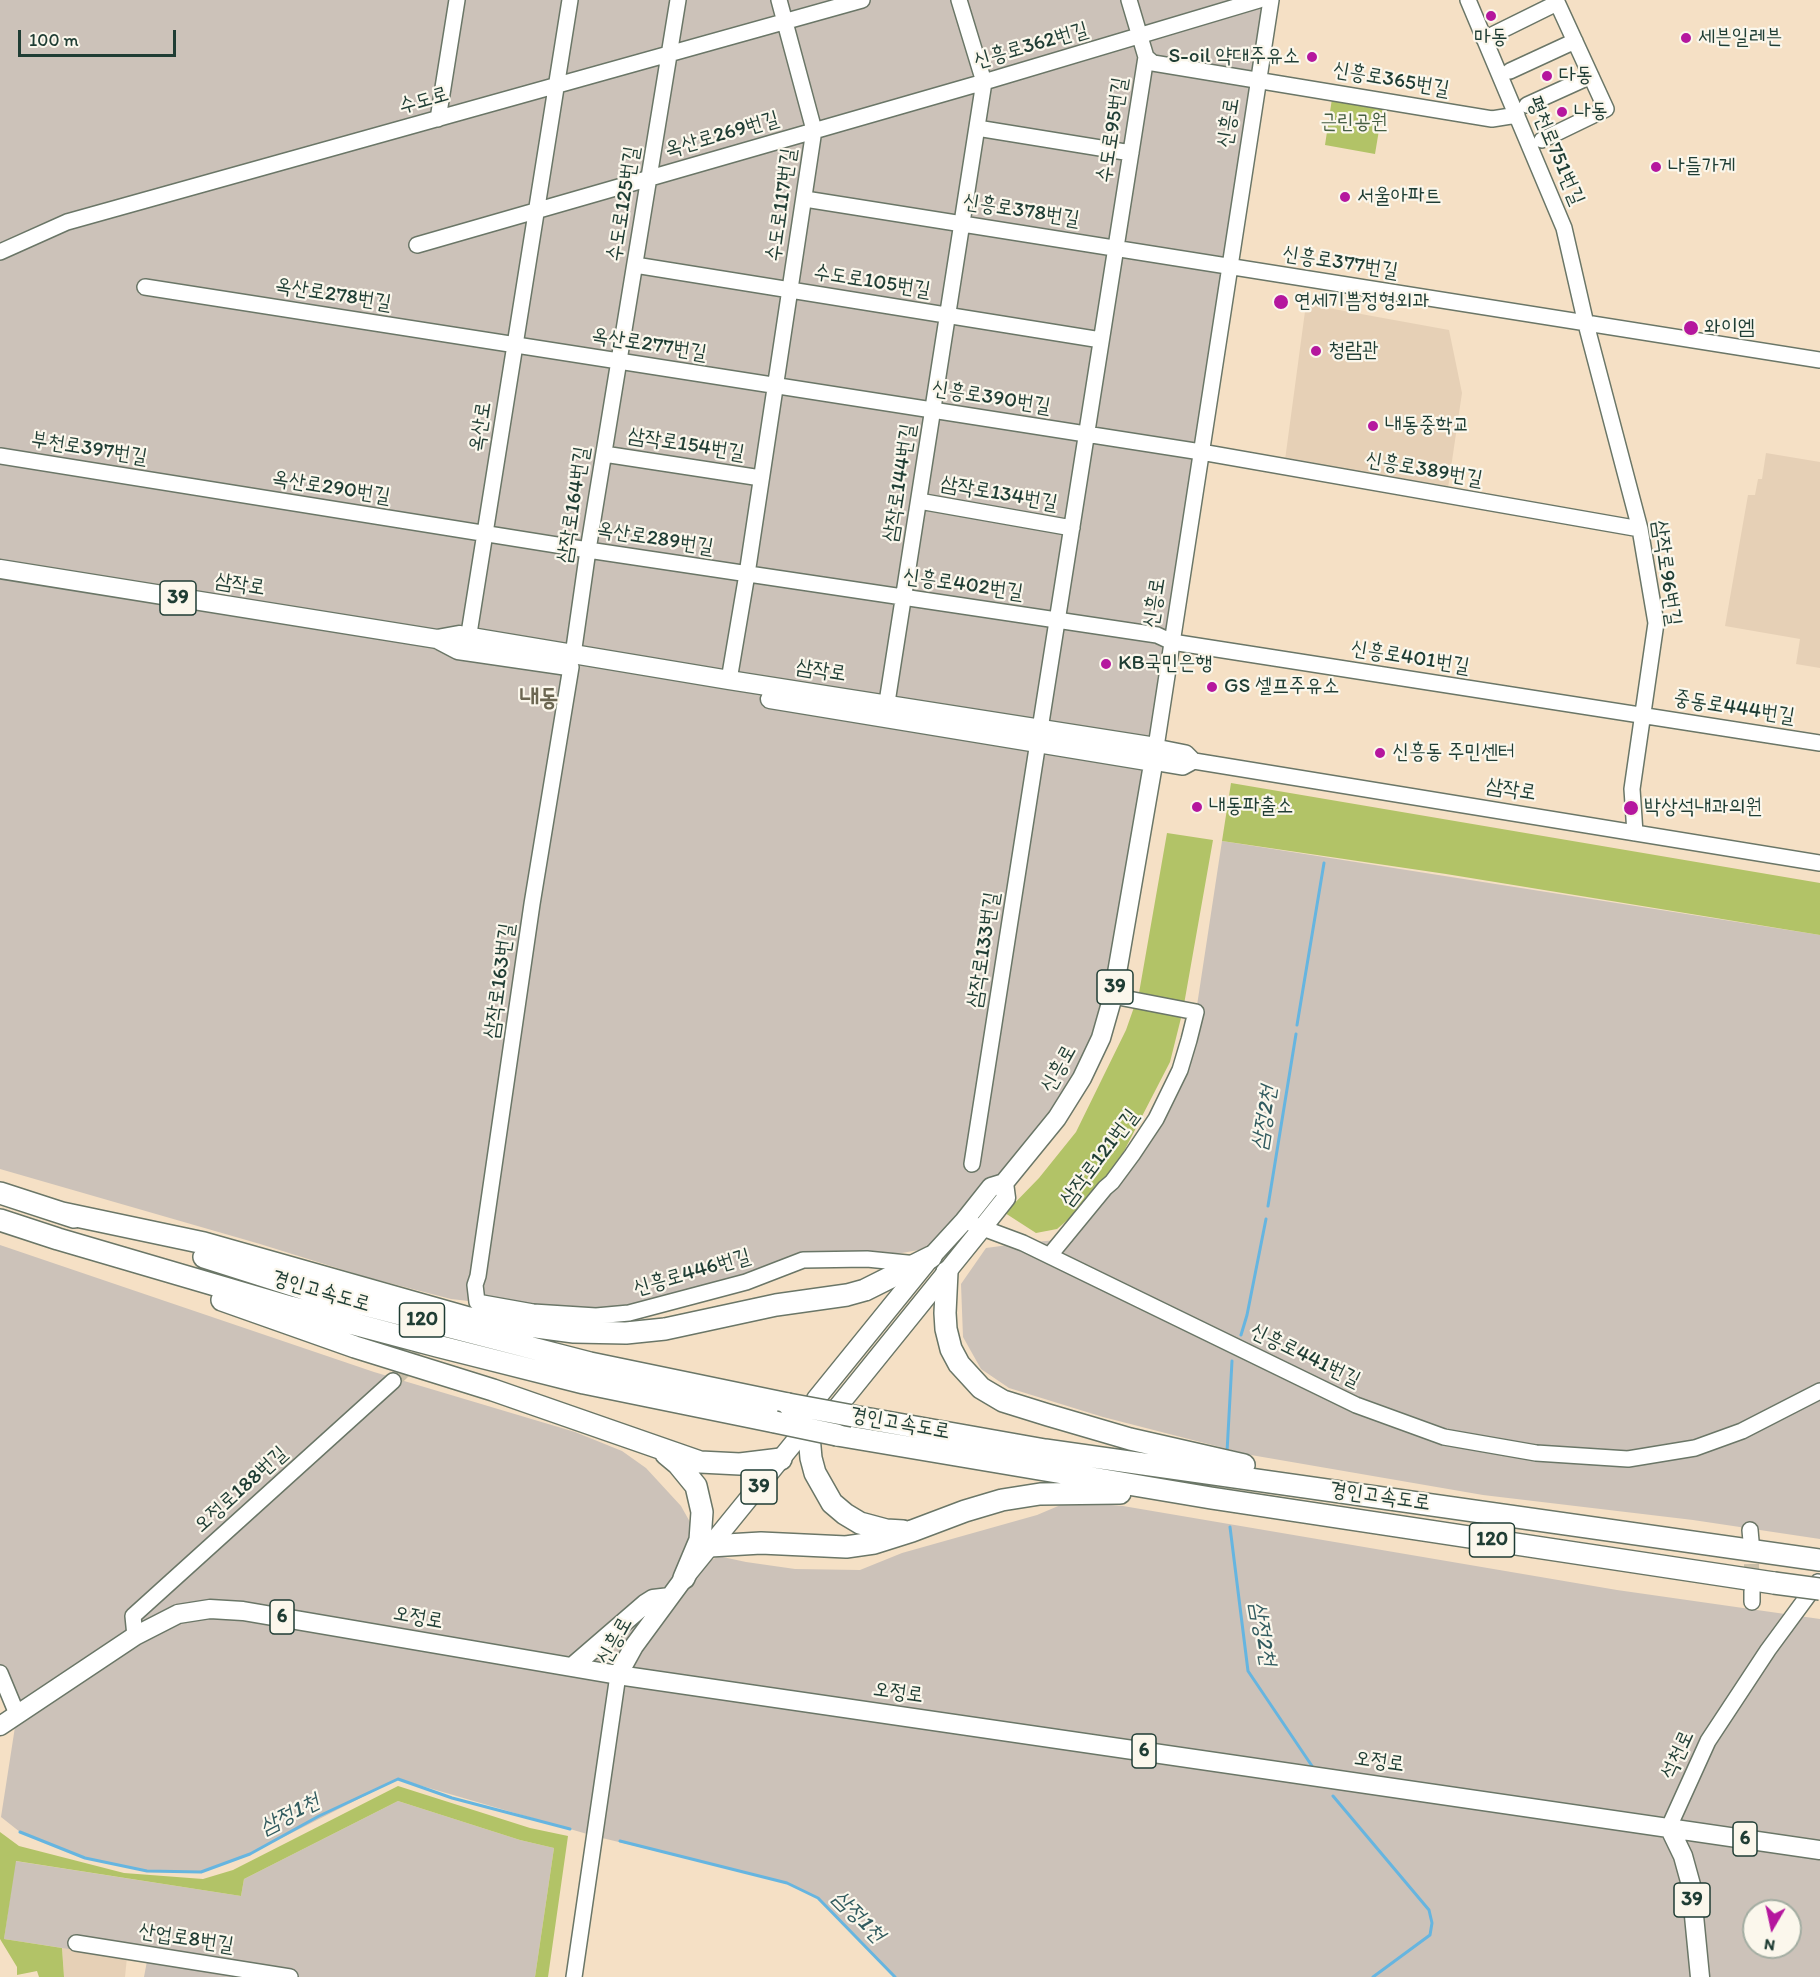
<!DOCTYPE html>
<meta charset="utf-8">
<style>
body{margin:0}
#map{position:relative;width:1820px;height:1977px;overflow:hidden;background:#f5e0c5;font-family:Itim,sans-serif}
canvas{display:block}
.north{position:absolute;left:1742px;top:1899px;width:60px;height:60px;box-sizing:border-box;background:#fbf7ec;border:2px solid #a3ada2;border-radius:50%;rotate:189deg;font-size:16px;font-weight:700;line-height:24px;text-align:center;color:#1f3d34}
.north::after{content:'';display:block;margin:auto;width:21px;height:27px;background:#b5179e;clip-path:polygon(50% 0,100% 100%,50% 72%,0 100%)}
.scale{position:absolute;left:18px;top:30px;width:158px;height:27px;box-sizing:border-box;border:3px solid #1f3d34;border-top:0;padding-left:8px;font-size:18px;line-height:21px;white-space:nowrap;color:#1f3d34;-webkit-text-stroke:4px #fbf7ec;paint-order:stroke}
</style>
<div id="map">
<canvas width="1820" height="1977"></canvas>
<div class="north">N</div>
<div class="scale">100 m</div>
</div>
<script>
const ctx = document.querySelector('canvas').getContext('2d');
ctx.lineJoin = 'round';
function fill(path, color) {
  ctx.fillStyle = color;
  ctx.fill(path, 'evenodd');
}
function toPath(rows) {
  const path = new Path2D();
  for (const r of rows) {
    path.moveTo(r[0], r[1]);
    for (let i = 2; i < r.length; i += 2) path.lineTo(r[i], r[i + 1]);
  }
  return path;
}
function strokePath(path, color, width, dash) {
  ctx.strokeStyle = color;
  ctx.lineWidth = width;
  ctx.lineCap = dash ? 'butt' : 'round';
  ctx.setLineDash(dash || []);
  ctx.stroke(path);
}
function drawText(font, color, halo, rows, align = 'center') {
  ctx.font = font + ' Itim,"Poor Story",sans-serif';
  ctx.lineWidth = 4.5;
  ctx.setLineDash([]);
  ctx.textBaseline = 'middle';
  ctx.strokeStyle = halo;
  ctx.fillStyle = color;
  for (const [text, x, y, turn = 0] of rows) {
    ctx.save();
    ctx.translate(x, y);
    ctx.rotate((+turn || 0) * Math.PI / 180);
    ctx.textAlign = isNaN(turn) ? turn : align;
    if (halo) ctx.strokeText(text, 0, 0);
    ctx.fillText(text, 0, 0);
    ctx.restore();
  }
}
fill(toPath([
 [1306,304,1449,330,1462,393,1448,488,1285,460],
 [1766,453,1820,462,1820,668,1796,664,1800,639,1725,626,1748,495,1755,495,1758,479,1762,479],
 [62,1946,127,1957,125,1977,64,1977]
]), '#e6d0b6');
fill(toPath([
 [0,0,1271,0,1113,996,1057,1118,975,1219,919,1250,867,1259,803,1260,629,1313,477,1302,451,1299,366,1277,260,1244,0,1169],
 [1222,841,1820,935,1820,1539,1693,1520,1483,1495,1251,1455,1103,1417,1009,1388,981,1369,963,1337,961,1284,986,1248,1023,1243,1057,1240,1092,1205,1175,1086,1196,1012],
 [0,1245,374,1372,575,1432,622,1451,646,1468,681,1506,700,1540,685,1578,718,1556,746,1562,795,1569,860,1570,902,1553,1037,1515,1063,1504,1087,1503,1123,1506,1617,1590,1820,1619,1820,1977,895,1977,818,1898,787,1883,594,1836,398,1779,250,1854,201,1872,147,1871,85,1858,20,1832,1,1817,17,1714,0,1673],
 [1754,1911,1790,1911,1790,1947,1754,1947],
 [398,1801,520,1840,554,1848,535,1977,144,1977,147,1961,4,1939,15,1861,241,1896,244,1879]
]), '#ccc2b9');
fill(toPath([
 [1333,92,1384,100,1375,154,1325,145],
 [1231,783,1820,883,1820,935,1446,874,1222,841],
 [1167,833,1213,840,1183,1010,1170,1062,1105,1188,1057,1229,1036,1233,1005,1213,1039,1178,1076,1132,1126,1030,1139,993],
 [398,1786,530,1828,568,1836,548,1977,535,1977,554,1848,520,1840,398,1801,244,1879,241,1896,16,1861,4,1939,62,1948,64,1977,39,1977,37,1971,17,1975,17,1967,0,1939,0,1832,19,1846,124,1873,203,1879,233,1870]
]), '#b2c367');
strokePath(toPath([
 [1297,1025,1324,863],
 [1268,1206,1296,1034],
 [1241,1335,1247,1315,1266,1219],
 [1227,1452,1232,1361],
 [1230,1527,1248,1671,1312,1766],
 [1333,1796,1429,1910,1432,1923,1430,1935,1373,1977],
 [20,1832,85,1858,147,1871,201,1872,250,1854,319,1816,398,1779,452,1798,570,1829],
 [620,1841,787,1883,818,1898,895,1977]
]), '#66b5e0', 3);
strokePath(toPath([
 [393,1381,456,1321],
 [1751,1541,1752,1589]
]), '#cabfa8', 15, [15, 8]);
const minor = toPath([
 [1271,0,1156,747,1186,753,1194,761,1820,863],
 [1468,0,1564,228,1586,324,1640,529,1656,623,1632,789,1635,833],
 [1484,39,1557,3],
 [1146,57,1153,63,1492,119,1517,115],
 [1510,71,1575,41],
 [1527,105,1591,76],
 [438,119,457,0],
 [977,128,1131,153],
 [1542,140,1606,109,1556,0],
 [805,199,1820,360],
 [417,245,984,82,1259,0],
 [0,252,67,222,862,0],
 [635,265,1101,340],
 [145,287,1201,452,1640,529],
 [604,454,761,478],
 [0,456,588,550,1157,635,1172,642,1820,743],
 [919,501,1072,528],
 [467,646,570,0],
 [573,655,588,550,678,0],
 [729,680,747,574,814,130,779,0],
 [885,715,984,82,959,0],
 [1040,729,1146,57,1129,0],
 [1153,762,1183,767,1194,761],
 [972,1164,1038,742],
 [972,1224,1023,1243,1356,1405,1444,1437,1536,1453,1628,1459,1695,1448,1742,1431,1820,1391],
 [1050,1255,1105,1188,1112,1182,1132,1155,1156,1119,1180,1070,1189,1040,1196,1012,1113,996],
 [477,1302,475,1285,478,1276,532,904,571,667],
 [477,1302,533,1312,596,1316,629,1313,746,1282,803,1260,867,1259,917,1264],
 [1750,1530,1751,1541],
 [1752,1602,1752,1591],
 [135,1636,133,1616,393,1381],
 [0,1673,17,1714],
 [1669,1827,1708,1741,1768,1650,1818,1582],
 [76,1943,290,1977],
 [574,1977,618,1675]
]);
const major = toPath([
 [0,569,437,639,458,650,568,666],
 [437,639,459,635,729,680,1156,747,1113,996,1101,1038,1082,1078,1057,1118,1004,1183,991,1187,964,1221,931,1257,816,1399,814,1418],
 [770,699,1153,762],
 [572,1667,645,1604,653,1599,670,1597],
 [618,1675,634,1646,684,1578,814,1418,836,1409,983,1227,1006,1198,1004,1183],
 [0,1726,135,1636,178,1614,210,1609,243,1611,618,1675,1820,1850],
 [1669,1827,1683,1856,1691,1885,1700,1977]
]);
const highway = toPath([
 [0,1193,74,1217],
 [62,1213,204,1243,469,1318,574,1332,626,1333,665,1329,776,1305,847,1295,865,1290,931,1257],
 [0,1220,58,1239,290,1307,437,1346,584,1383,775,1422],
 [204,1257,311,1291,590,1363,788,1404],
 [947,1272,945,1313,946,1329,951,1349,959,1364,981,1388,1003,1401,1048,1415,1130,1439,1244,1465],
 [222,1300,355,1347,493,1390,700,1462,740,1464,781,1459],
 [853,1416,1045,1450,1820,1560],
 [808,1425,811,1458,815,1473,832,1503,845,1514,860,1523,886,1530,903,1531],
 [837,1435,1211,1498,1774,1583],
 [666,1454,678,1464,696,1486,702,1512,700,1540,684,1578],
 [710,1546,761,1543,846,1547,874,1543,912,1531,965,1511,1002,1500,1040,1494,1120,1493]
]);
strokePath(minor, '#6a7667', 18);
strokePath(major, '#6a7667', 21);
strokePath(highway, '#6a7667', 24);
strokePath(minor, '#fff', 15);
strokePath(major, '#fff', 18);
strokePath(highway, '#fff', 21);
const highwayBridge = toPath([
 [788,1404,853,1416],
 [775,1422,837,1435],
 [1774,1583,1820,1589]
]);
strokePath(highwayBridge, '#6a7667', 24, []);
strokePath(highwayBridge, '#fff', 21);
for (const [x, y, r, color] of [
 [1491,16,6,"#b5179e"],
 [1686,38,6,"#b5179e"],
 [1312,57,6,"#b5179e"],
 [1547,76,6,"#b5179e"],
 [1562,112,6,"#b5179e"],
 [1656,167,6,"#b5179e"],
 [1345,197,6,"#b5179e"],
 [1281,302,8,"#b5179e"],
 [1691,328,8,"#b5179e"],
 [1316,351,6,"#b5179e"],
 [1373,426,6,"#b5179e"],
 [1106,664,6,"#b5179e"],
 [1212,687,6,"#b5179e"],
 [1380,753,6,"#b5179e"],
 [1197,807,6,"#b5179e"],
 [1631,808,8,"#b5179e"]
]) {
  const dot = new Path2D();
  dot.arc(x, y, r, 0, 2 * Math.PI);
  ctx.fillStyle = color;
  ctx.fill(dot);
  strokePath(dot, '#fbf7ec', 2);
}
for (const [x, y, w] of [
 [178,598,36],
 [1115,987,36],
 [422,1320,45],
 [759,1487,36],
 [1492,1540,45],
 [282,1617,24],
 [1144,1751,24],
 [1745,1839,24],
 [1692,1900,36]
]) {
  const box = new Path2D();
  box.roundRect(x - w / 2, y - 17, w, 34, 4.5);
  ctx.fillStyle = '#fbf7ec';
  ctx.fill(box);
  strokePath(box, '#1f3d34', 1.5);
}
drawText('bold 20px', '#1f3d34', null, [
 ["39",178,598],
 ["39",1115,987],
 ["120",422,1320],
 ["39",759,1487],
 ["120",1492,1540],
 ["6",282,1617],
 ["6",1144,1751],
 ["6",1745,1839],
 ["39",1692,1900]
]);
drawText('21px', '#1f3d34', '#fbf7ec', [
 ["마동",1491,38,"center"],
 ["세븐일레븐",1698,38],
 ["S-oil 약대주유소",1300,57,"right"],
 ["다동",1559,76],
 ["나동",1574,112],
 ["나들가게",1668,167],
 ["서울아파트",1357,197],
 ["연세기쁨정형외과",1294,302],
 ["와이엠",1704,328],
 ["청람관",1328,351],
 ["내동중학교",1385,426],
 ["KB국민은행",1118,664],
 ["GS 셀프주유소",1224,687],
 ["신흥동 주민센터",1392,753],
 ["내동파출소",1209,807],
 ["박상석내과의원",1644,808]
], 'left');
drawText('21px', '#1f3d34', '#fbf7ec', [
 ["신흥로362번길",1031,46,-16],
 ["신흥로365번길",1391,80,10],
 ["수도로",424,101,-16],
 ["신흥로",1229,123,-81],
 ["수도로95번길",1113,130,-81],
 ["옥산로269번길",722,135,-16],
 ["평천로751번길",1555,151,67],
 ["수도로125번길",624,204,-81],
 ["수도로117번길",782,205,-82],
 ["신흥로378번길",1021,211,9],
 ["신흥로377번길",1340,263,9],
 ["수도로105번길",872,282,9],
 ["옥산로278번길",333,295,9],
 ["옥산로277번길",649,345,9],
 ["신흥로390번길",991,398,9],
 ["옥산로",481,427,-81],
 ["삼작로154번길",686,445,9],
 ["부천로397번길",89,449,9],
 ["신흥로389번길",1424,470,10],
 ["삼작로144번길",900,483,-81],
 ["옥산로290번길",331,488,9],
 ["삼작로134번길",999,494,10],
 ["삼작로164번길",574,505,-81],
 ["옥산로289번길",655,539,9],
 ["삼작로96번길",1666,573,82],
 ["삼작로",240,585,9],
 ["신흥로402번길",963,585,8],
 ["신흥로",1155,603,-81],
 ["신흥로401번길",1410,658,9],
 ["삼작로",821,671,9],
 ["중동로444번길",1734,708,9],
 ["삼작로",1511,790,9],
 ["삼작로133번길",984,950,-81],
 ["삼작로163번길",500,981,-82],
 ["신흥로",1059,1069,-61],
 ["삼작로121번길",1100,1158,-53],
 ["신흥로446번길",692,1273,-16],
 ["경인고속도로",321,1292,16],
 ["신흥로441번길",1305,1356,26],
 ["경인고속도로",900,1424,10],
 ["오정로188번길",241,1490,-42],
 ["경인고속도로",1380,1497,8],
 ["오정로",418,1618,10],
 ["신흥로",615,1641,-61],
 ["오정로",898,1693,8],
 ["석천로",1678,1755,-65],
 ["오정로",1379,1762,8],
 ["산업로8번길",186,1939,9]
]);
drawText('21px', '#445e41', '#fbf7ec', [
 ["근린공원",1354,123]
]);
drawText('italic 22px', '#315b5f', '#fbf7ec', [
 ["삼정2천",1265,1118,-81],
 ["삼정2천",1262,1634,80],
 ["삼정1천",290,1815,-27],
 ["삼정1천",858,1917,45]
]);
drawText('bold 24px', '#6b6651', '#fbf7ec', [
 ["내동",539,699]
]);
</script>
